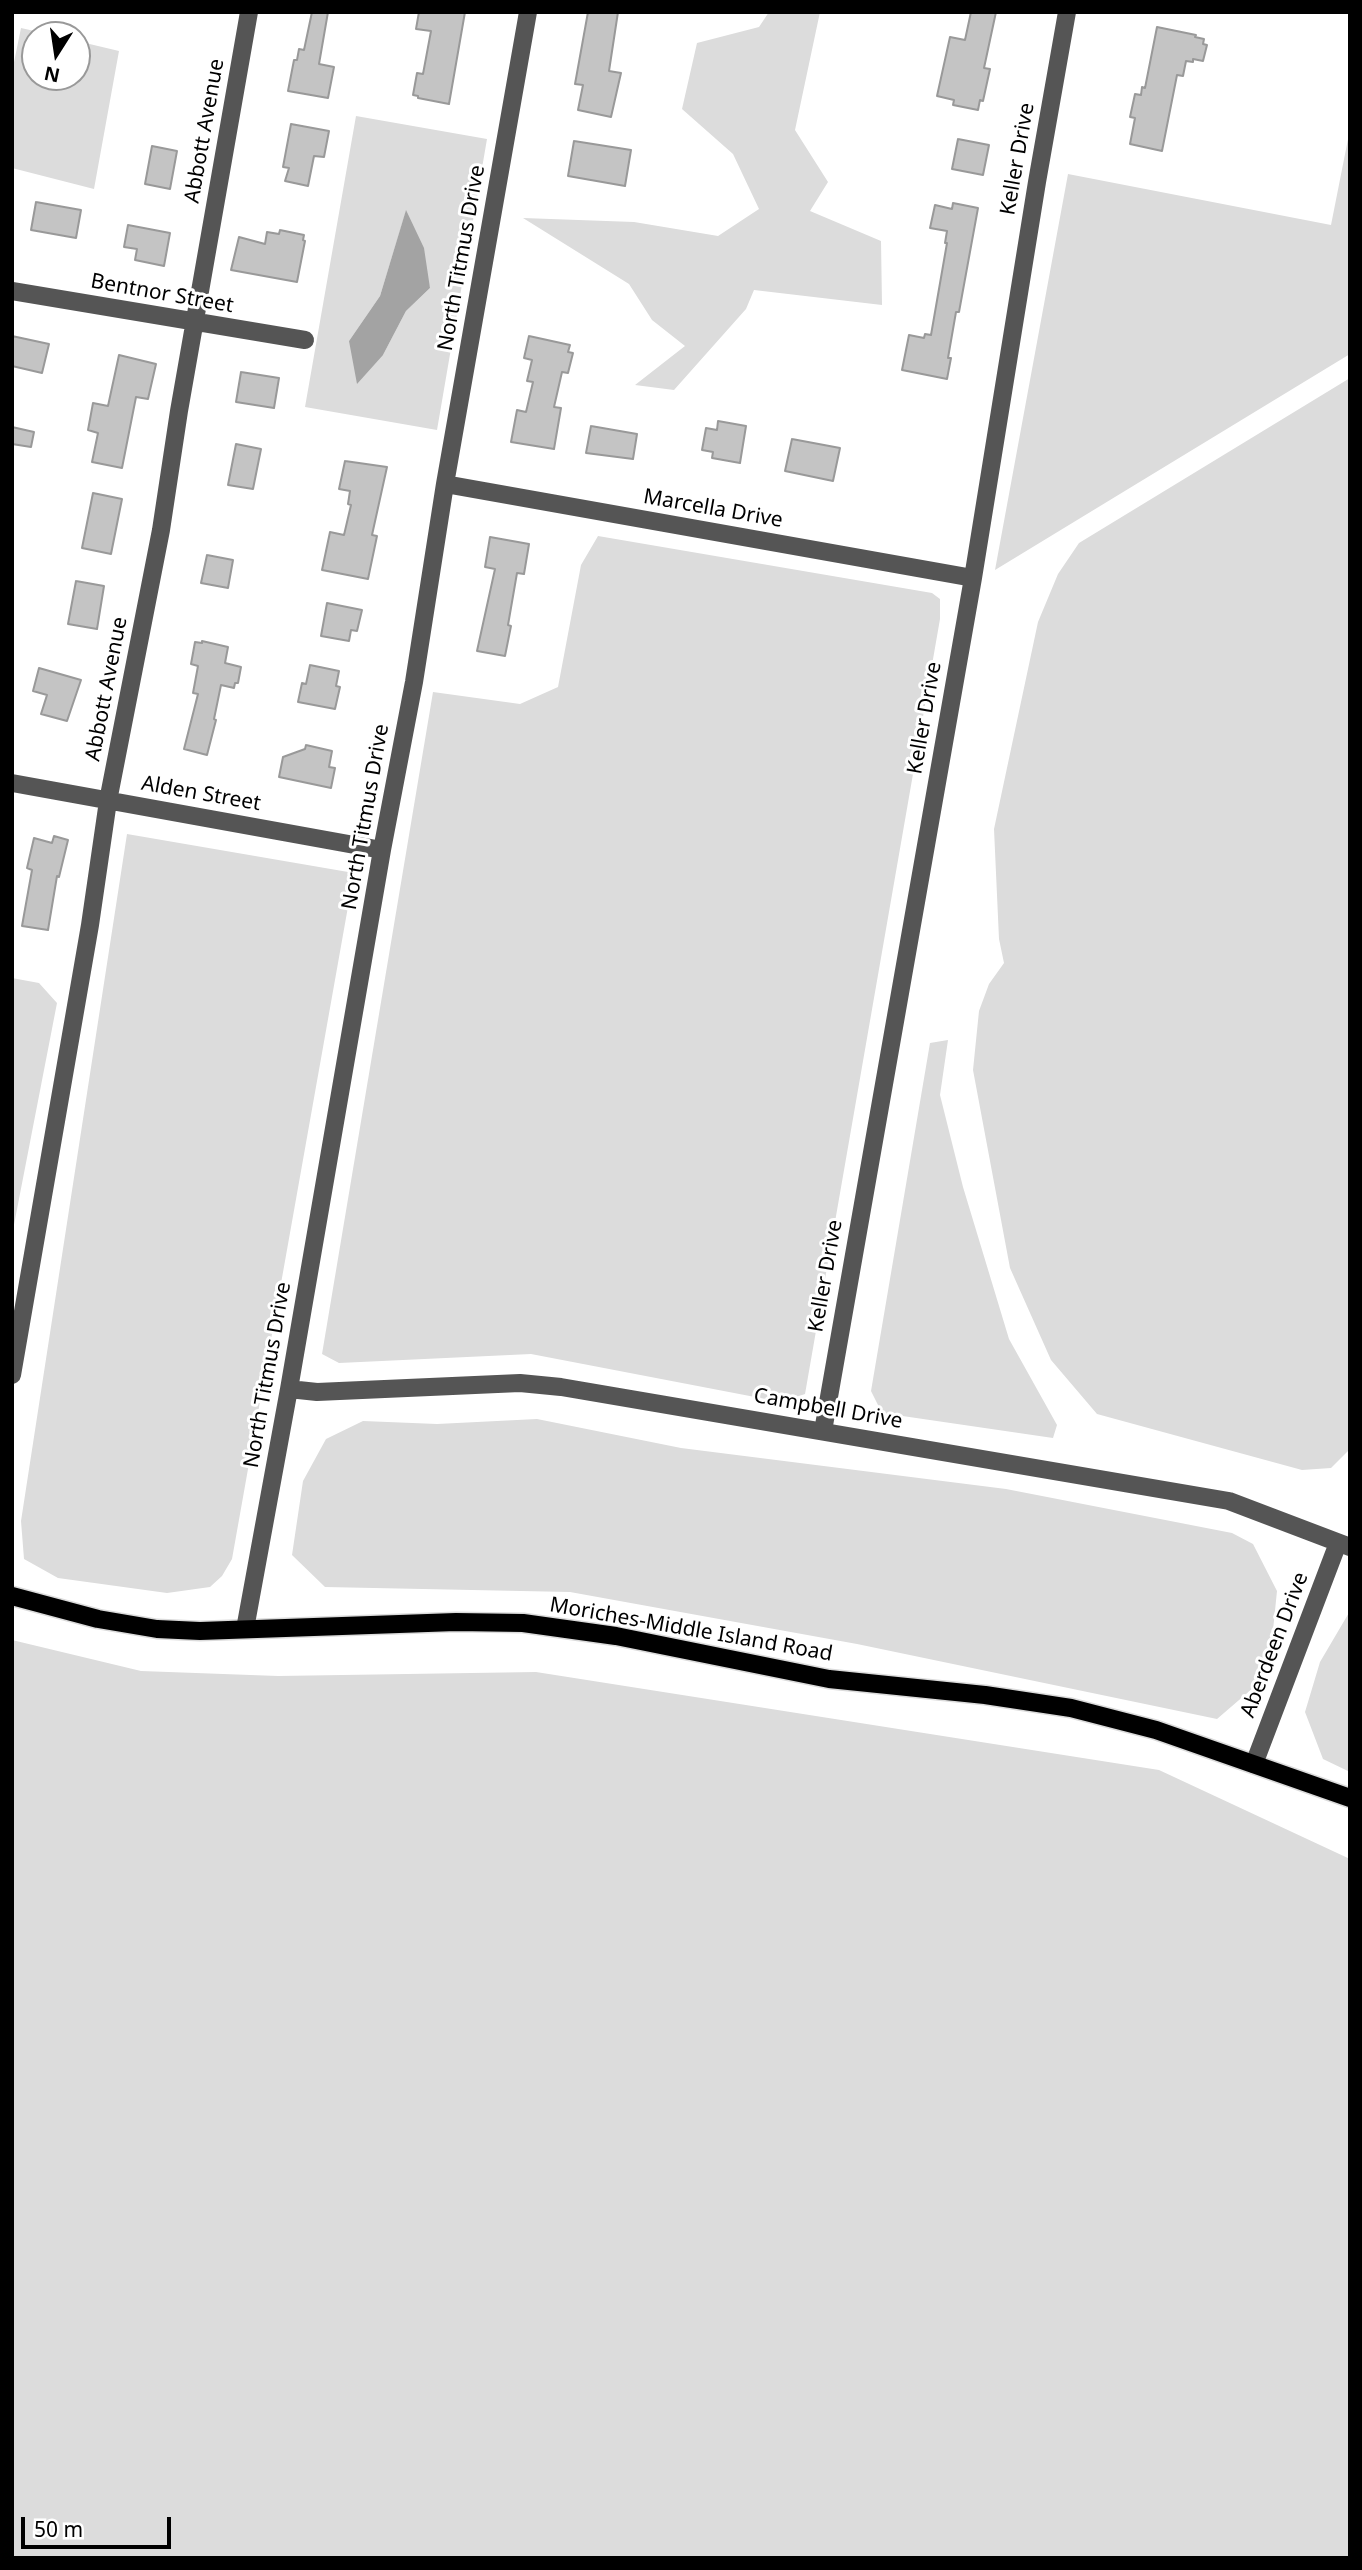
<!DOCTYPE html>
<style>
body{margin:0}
#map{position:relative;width:1362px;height:2570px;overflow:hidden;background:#fff;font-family:"Noto Sans",sans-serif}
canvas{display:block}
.frame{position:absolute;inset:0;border:14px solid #000;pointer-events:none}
.north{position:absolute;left:21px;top:21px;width:70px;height:70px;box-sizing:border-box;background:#fff;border:2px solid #999;border-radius:50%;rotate:192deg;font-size:19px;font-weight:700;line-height:28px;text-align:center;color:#000}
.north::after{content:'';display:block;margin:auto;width:24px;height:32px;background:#000;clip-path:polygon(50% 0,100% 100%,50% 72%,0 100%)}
.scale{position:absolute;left:21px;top:2517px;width:150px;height:32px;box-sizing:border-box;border:4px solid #000;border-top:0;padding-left:9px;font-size:21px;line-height:24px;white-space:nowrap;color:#000;-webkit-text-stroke:5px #fff;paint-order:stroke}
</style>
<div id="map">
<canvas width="1362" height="2570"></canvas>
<div class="frame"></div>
<div class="north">N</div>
<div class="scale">50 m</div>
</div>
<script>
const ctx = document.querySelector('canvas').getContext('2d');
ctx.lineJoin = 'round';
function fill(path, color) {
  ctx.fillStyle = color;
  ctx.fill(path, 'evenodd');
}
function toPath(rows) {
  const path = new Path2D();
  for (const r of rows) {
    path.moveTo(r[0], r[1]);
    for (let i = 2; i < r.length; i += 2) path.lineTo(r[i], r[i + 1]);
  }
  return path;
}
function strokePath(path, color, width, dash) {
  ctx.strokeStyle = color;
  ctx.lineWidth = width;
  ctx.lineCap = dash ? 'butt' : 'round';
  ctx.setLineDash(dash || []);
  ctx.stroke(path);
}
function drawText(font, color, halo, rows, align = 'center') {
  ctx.font = font + ' "Noto Sans",sans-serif';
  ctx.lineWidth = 6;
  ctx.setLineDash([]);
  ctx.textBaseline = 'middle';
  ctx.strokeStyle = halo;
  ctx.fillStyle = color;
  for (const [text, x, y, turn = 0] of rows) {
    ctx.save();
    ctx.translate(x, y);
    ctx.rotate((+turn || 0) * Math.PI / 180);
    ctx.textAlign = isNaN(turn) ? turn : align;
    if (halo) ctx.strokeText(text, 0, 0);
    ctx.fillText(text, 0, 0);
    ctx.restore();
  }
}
fill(toPath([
 [769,12,820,12,795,130,828,182,810,211,881,241,882,305,754,290,746,309,674,390,635,385,685,346,652,320,629,284,523,218,634,222,718,236,759,209,733,154,682,109,697,43,759,27],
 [21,28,52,35,35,35,35,77,77,77,77,41,119,51,94,189,12,168,12,72],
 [356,116,487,139,437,430,305,407],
 [406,211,430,288,406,311,383,355,349,341,380,296],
 [1350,129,1350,354,995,570,1068,174,1331,225],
 [1350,378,1350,1449,1331,1468,1302,1470,1097,1414,1051,1360,1010,1268,973,1070,979,1011,989,984,1004,963,999,939,994,829,1038,622,1058,574,1079,543],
 [598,536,932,593,940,599,940,619,805,1394,781,1402,531,1354,339,1363,322,1354,433,692,520,704,558,687,581,565],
 [127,834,354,873,232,1559,222,1576,210,1587,167,1593,58,1578,24,1559,21,1521],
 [12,978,39,983,57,1003,12,1235],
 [948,1040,940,1095,963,1187,1009,1339,1057,1425,1053,1438,882,1413,871,1391,930,1043],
 [537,1419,681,1448,1006,1489,1232,1533,1253,1544,1277,1591,1272,1640,1253,1688,1217,1719,857,1644,570,1592,325,1587,292,1555,303,1481,326,1439,363,1421,437,1424],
 [1350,1611,1350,1772,1323,1759,1305,1712,1320,1662],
 [12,1640,141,1671,278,1676,536,1672,1159,1770,1350,1859,1350,2558,12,2558]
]), '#dcdcdc');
fill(toPath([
 [406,210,424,248,430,288,406,311,383,355,357,384,349,341,380,296]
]), '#a3a3a3');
const building = toPath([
 [312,12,328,12,319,64,334,67,328,98,288,91,294,60,297,60,299,49,304,50,312,12],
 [419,12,465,12,449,104,418,98,418,96,413,95,417,73,423,74,431,31,416,29,419,12],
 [588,12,618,12,609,71,621,73,611,117,578,110,583,85,575,84,588,12],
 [971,12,996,12,984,68,990,69,983,101,980,100,978,110,953,105,954,100,937,96,950,37,965,40,971,12],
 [1157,27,1196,35,1195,37,1204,39,1203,44,1207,45,1203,61,1193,59,1193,62,1186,61,1183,76,1177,75,1162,151,1130,144,1135,118,1130,117,1135,94,1141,95,1142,87,1145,88,1157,27],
 [291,124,329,131,324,157,314,156,308,186,285,181,289,168,283,167,291,124],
 [958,139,989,145,983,175,952,169,958,139],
 [574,141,631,150,625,186,568,176,574,141],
 [152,146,177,151,170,189,145,184,152,146],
 [36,202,81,210,76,238,31,230,36,202],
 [953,203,978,208,959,312,956,312,948,358,951,358,947,379,902,370,909,335,924,338,925,334,931,335,947,243,945,243,947,231,930,228,935,205,952,209,953,203],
 [128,225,170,233,164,266,135,260,137,249,124,247,128,225],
 [280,230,304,235,303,240,305,241,297,282,231,270,239,237,265,244,267,232,279,234,280,230],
 [12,336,49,344,42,373,12,366,12,336],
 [529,336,570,345,568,352,573,353,568,373,562,372,554,407,561,408,554,449,511,442,517,410,526,412,533,382,527,381,532,360,524,358,529,336],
 [119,355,156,364,148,399,136,397,122,468,92,462,98,433,88,430,93,403,108,406,119,355],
 [241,372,279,378,274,408,236,402,241,372],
 [718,421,746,426,740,463,712,458,713,452,702,450,706,428,717,430,718,421],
 [591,426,637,434,633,459,586,453,591,426],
 [12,427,34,432,31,447,12,444,12,427],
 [792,439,840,448,833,481,785,471,792,439],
 [236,444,261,449,253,489,228,485,236,444],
 [345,461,387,467,372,535,377,536,368,579,322,570,330,532,344,535,351,505,348,504,350,491,339,489,345,461],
 [93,493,122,499,111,554,82,548,93,493],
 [490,537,529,544,524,574,517,573,508,625,511,626,505,656,477,651,495,569,485,567,490,537],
 [207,555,233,560,228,588,201,583,207,555],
 [76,581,104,586,97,629,68,624,76,581],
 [327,603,362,610,357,631,351,630,349,641,321,636,327,603],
 [202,641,228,647,225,663,241,667,238,683,235,683,234,688,221,685,214,719,216,720,207,755,184,749,198,694,193,693,198,666,191,664,195,642,202,643,202,641],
 [310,665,339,671,336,686,340,687,335,709,298,702,302,683,306,684,310,665],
 [39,668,81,680,67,721,41,714,47,695,33,691,39,668],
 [306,745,332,751,329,767,335,768,331,788,279,777,283,757,305,749,306,745],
 [54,836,68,840,59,877,57,876,48,930,22,926,32,870,27,868,34,838,52,843,54,836]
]);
fill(building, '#c4c4c4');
strokePath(building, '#999', 2);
const major = toPath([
 [12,1596,98,1619,157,1629,200,1631,456,1622,523,1623,616,1636,829,1679,985,1695,1071,1708,1156,1730,1350,1798]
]);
strokePath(major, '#dbdbdb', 21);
strokePath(toPath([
 [12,291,305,340],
 [445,484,973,578],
 [12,783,382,850],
 [12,1375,90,925,108,801,161,530,179,411,249,12],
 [289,1389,317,1392,520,1383,561,1387,1229,1501,1350,1547],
 [823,1431,973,578,1037,182,1067,12],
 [245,1629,289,1389,382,850,414,682,445,484,528,12],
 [1254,1764,1338,1543]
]), '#555', 18);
strokePath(major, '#000', 18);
drawText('21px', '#000', '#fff', [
 ["Abbott Avenue",205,131,-80],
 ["Keller Drive",1018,159,-80],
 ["North Titmus Drive",462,258,-80],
 ["Bentnor Street",162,294,10],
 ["Marcella Drive",713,509,10],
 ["Abbott Avenue",107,689,-79],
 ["Keller Drive",925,718,-80],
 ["Alden Street",201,794,10],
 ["North Titmus Drive",366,817,-80],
 ["Keller Drive",826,1276,-80],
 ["North Titmus Drive",268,1375,-80],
 ["Campbell Drive",828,1409,10],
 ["Moriches-Middle Island Road",691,1630,10],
 ["Aberdeen Drive",1275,1645,-69]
]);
</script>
